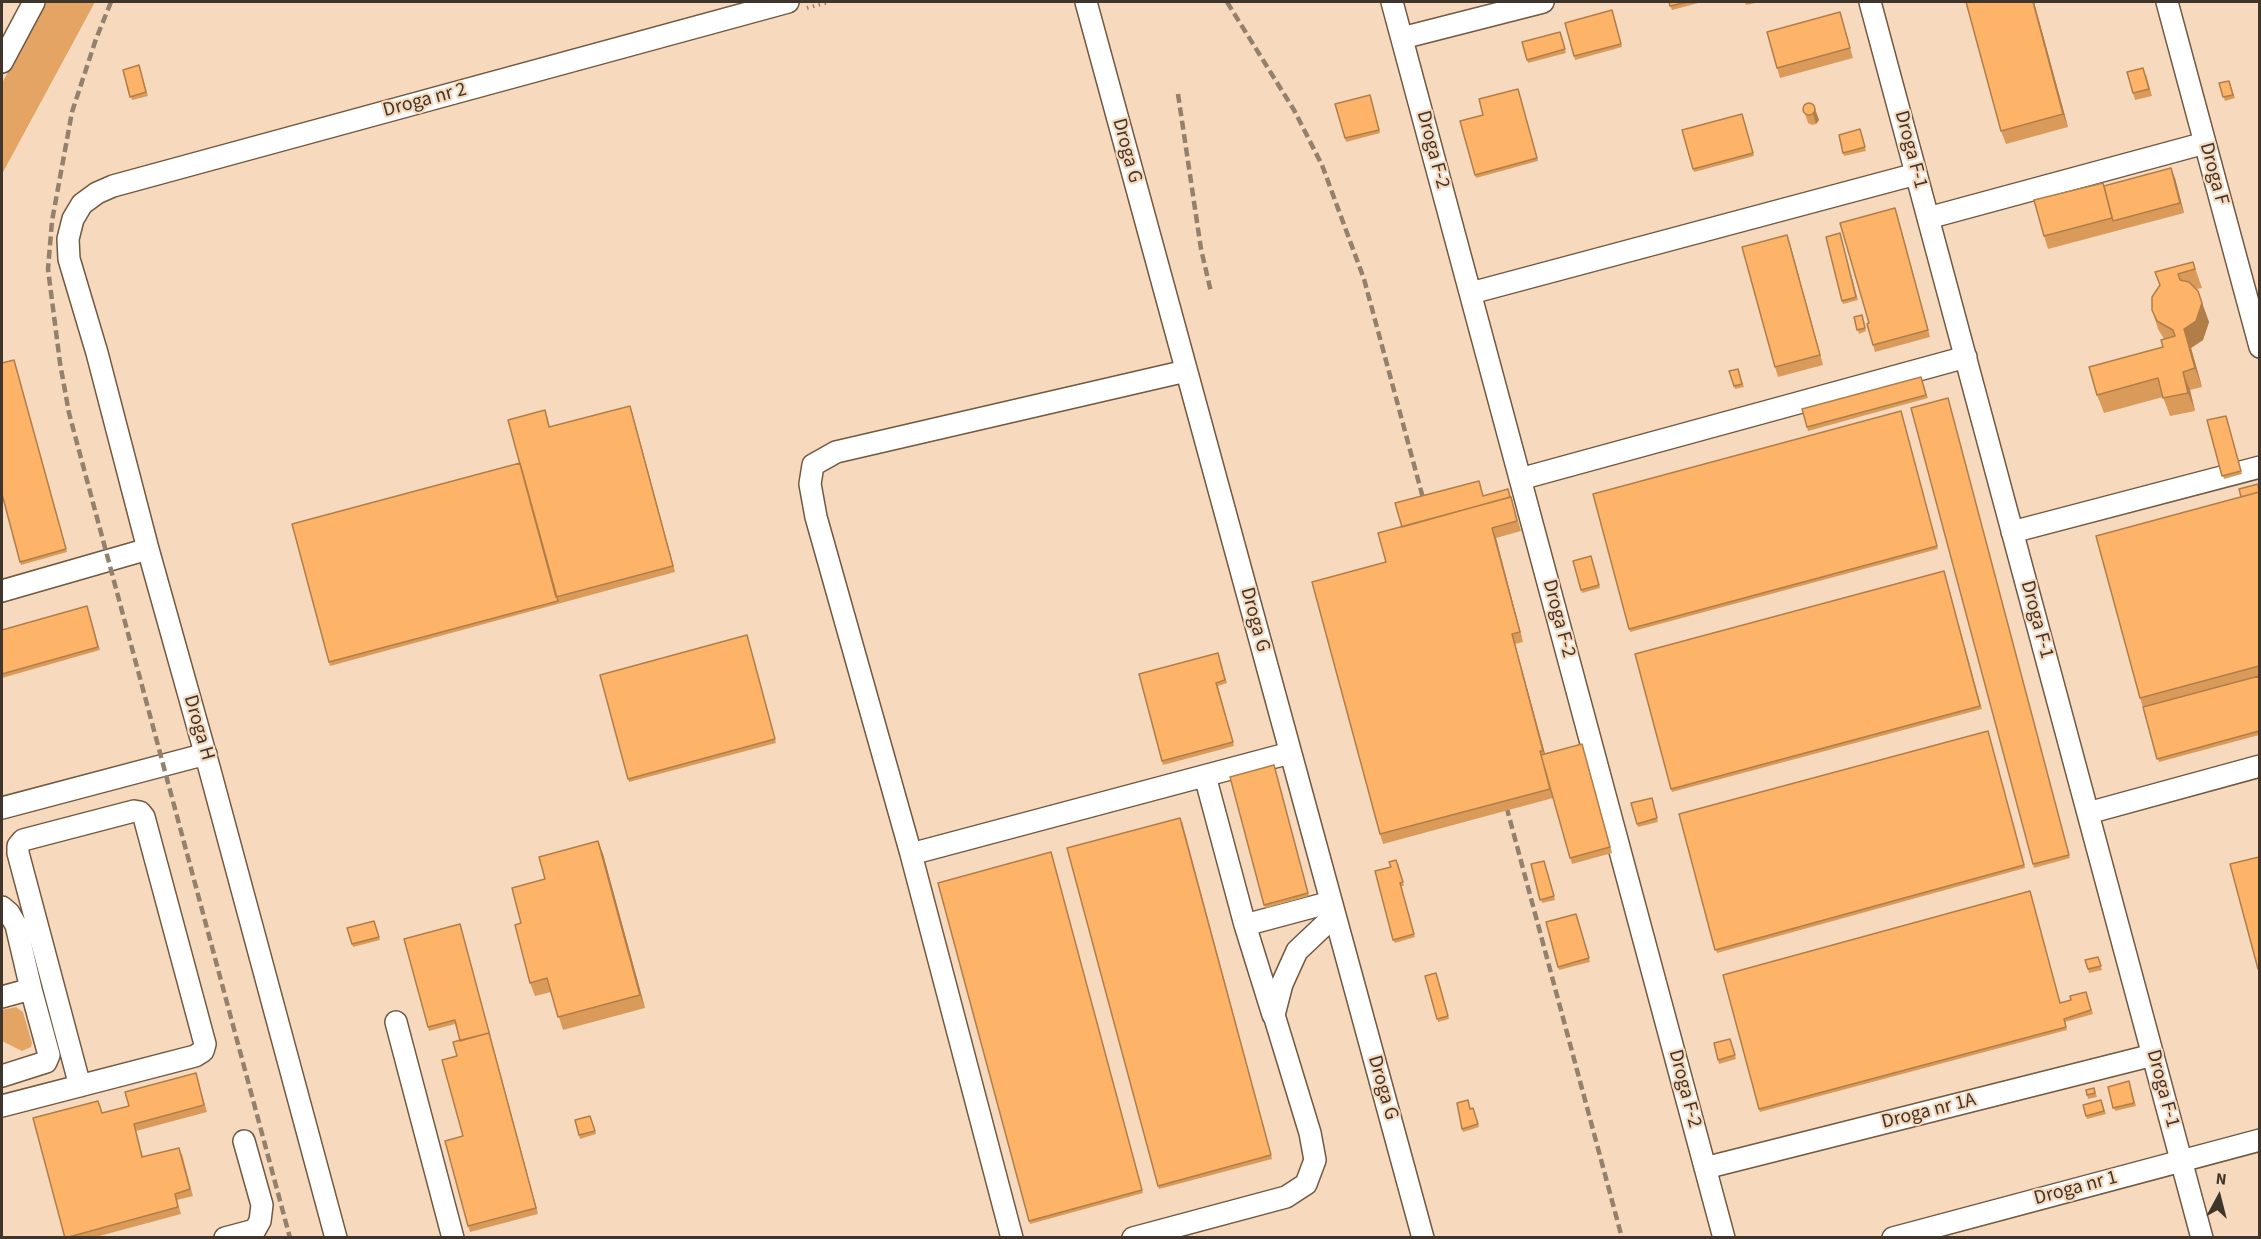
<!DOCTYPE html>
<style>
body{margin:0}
#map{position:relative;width:2261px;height:1239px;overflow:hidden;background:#f7dabe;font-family:"Source Sans 3",sans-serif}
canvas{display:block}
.frame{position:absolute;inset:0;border:3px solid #40352a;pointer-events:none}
.north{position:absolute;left:2189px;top:1167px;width:60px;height:60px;-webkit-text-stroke:4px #f7dabe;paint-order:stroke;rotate:7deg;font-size:16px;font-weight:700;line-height:24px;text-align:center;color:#40352a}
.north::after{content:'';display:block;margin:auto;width:21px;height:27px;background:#40352a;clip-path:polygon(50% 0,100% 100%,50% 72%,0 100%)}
</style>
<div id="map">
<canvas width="2261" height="1239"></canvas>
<div class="frame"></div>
<div class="north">N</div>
</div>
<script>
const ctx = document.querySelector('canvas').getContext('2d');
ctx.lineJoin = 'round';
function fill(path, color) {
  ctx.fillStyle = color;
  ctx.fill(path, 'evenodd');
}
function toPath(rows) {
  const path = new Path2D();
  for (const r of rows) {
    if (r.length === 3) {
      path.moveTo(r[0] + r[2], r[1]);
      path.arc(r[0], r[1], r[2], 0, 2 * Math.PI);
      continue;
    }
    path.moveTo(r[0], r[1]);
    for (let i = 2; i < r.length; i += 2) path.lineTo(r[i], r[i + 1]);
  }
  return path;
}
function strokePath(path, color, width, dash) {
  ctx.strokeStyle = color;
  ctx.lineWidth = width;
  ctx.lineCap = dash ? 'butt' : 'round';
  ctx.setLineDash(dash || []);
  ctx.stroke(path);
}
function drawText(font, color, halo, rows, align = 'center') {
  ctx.font = font + ' "Source Sans 3",sans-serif';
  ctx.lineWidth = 4.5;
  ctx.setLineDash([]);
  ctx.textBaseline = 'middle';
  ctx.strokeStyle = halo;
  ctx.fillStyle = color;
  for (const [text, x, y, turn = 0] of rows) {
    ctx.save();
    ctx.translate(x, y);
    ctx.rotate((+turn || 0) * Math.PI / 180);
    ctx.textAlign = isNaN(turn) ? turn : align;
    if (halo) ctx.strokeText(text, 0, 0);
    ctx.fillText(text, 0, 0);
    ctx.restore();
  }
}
fill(toPath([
 [47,2,95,2,2,174,2,83],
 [16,1007,23,1012,32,1043,31,1047,22,1051,2,1041,2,1010]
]), '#e3a464');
const minor = toPath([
 [1086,2,1423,1238],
 [1392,2,1724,1238],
 [1870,2,2202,1238],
 [2167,2,2260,347],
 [1402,38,1543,2],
 [2,62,34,2],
 [1928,218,2205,143],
 [1471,293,1916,174],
 [1520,479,1966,357],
 [2012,532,2260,467],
 [2,591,148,549],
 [1205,776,1245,925,1273,1015],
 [2,808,206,754],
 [2088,813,2260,766],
 [911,854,816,517,810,484,813,465,836,452,1186,371],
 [2,907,9,913,16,925,31,989,2,997],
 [1245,925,1331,902],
 [396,1022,453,1238],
 [2,1076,46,1062,49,1055,31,989],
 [2,1106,195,1056,203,1051,205,1044,144,817,140,812,134,811,23,840,18,846,18,853,80,1086],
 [1705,1168,2153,1055],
 [225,1238,255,1230,260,1221,262,1205,244,1141],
 [336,1238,209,767,148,549,97,353,69,259,68,239,73,219,82,204,97,193,113,186,788,2],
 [1012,1238,911,854,1290,753],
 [1133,1238,1286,1197,1306,1184,1315,1160,1310,1133,1274,1015,1282,984,1297,951,1334,916],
 [1893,1238,2260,1140]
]);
strokePath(minor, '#715840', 24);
strokePath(toPath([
 [807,8,829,2]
]), '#9a8673', 4, [1.5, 4.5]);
strokePath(minor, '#fff', 21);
strokePath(toPath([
 [111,2,96,39,72,112,52,221,48,269,60,363,69,413,81,458,290,1238],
 [1227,2,1294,110,1322,165,1364,279,1427,513],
 [1178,94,1201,249,1211,292],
 [1503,794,1622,1238]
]), '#93806d', 4.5, [9, 4.5]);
fill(toPath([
 [1669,2,1702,2,1672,10],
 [1745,2,1760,2,1746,5],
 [1966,2,2034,2,2068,127,2006,144,2001,131],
 [1612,10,1622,47,1575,60,1565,23],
 [1843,22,1853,58,1780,78,1777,68],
 [1560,32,1566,53,1528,63,1522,42],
 [139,65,148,96,132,100,123,70],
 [2146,74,2152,96,2135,100,2133,93],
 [2229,81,2235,98,2225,101,2219,83],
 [1518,89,1538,161,1476,178,1460,121,1483,115],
 [1370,95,1380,133,1346,142,1335,104],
 [1814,105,1819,120,1816,124,1812,125,1808,123,1803,108],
 [1742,114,1754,156,1694,172,1682,130],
 [1860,129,1866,151,1844,156,1839,135],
 [2175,178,2184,213,2048,249,2044,236,2104,186],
 [1895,208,1930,337,1875,352,1873,345,1869,323],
 [1840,233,1858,300,1843,304,1842,301],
 [1790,244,1823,365,1778,377,1775,367],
 [2193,262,2202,288,2196,289,2209,322,2203,340,2191,348,2202,387,2190,390,2195,411,2170,416,2163,397,2104,413,2097,395,2163,347,2164,339,2158,329,2152,310,2160,286],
 [1862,315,1866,331,1859,334,1854,317],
 [15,363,67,552,21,565,20,562],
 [1738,369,1744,387,1735,389,1729,371],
 [1921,377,1928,398,1808,431,1802,409],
 [1911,408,2070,858,2034,868,2033,864],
 [545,410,550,427,632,412,675,572,330,666,292,524,520,463],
 [1901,411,1938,549,1630,632,1593,494],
 [2226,416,2242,474,2224,479,2207,420],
 [2259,489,2259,735,2159,762,2140,698,2241,497],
 [1483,495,1510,497,1514,507,1521,531,1496,538,1523,642,1515,644,1545,754,1582,744,1612,853,1572,864,1553,798,1383,844,1380,834,1386,562],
 [1591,556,1600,588,1582,593,1573,561],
 [1944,571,1982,709,1672,792,1671,789],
 [87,606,100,650,2,678,2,630],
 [747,635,776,743,629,782,600,675],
 [1218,653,1227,683,1218,686,1234,746,1163,765,1139,674],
 [1988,731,2025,868,1717,953,1679,814],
 [1274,765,1309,896,1266,908,1264,905],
 [1653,801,1658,822,1638,827,1631,803],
 [1182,821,1272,1159,1159,1189,1158,1186],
 [598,841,603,854,645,1008,563,1030,551,992,535,996,530,983,521,923,545,879],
 [1052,856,1143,1193,1030,1224,1029,1221],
 [1544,861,1555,900,1542,903,1531,864],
 [1398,863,1404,886,1401,886,1415,937,1395,943,1393,940,1391,867],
 [1576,914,1590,962,1559,970,1546,922],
 [374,921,380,940,353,947,347,928],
 [460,924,538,1214,470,1232,468,1226,463,1136,460,1041,455,1024,429,1031,404,939],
 [2098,957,2102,970,2089,973,2085,960],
 [1436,973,1449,1019,1438,1022,1425,976],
 [2086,992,2093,1014,2065,1022,2067,1030,1760,1112,1759,1109,2071,1000],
 [1730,1039,1736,1059,1719,1064,1714,1043],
 [196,1073,207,1112,136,1131,143,1157,182,1154,193,1196,177,1200,181,1214,92,1238,65,1238,102,1113,129,1106],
 [2129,1081,2136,1106,2115,1111,2108,1087],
 [2094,1088,2097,1097,2088,1099,2087,1095],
 [2101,1100,2106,1114,2087,1119,2083,1105],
 [1473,1108,1479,1127,1463,1132,1462,1129,1471,1109],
 [590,1116,596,1134,580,1139,575,1120]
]), '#da9b5a');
fill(toPath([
 [2033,2,2034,2,2068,127,2063,114],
 [1815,110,1819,120,1816,124,1813,114],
 [2171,168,2175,178,2184,213,2180,203],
 [1895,208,1897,214,1930,337,1928,330],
 [1787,235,1790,244,1823,365,1820,355],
 [2198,291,2209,322,2203,340,2191,348,2202,387,2195,368,2184,329],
 [2183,372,2190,390,2195,411,2188,393],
 [630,406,632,412,675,572,673,566],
 [1492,528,1496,538,1523,642,1520,632],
 [1512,634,1515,644,1547,761,1543,751],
 [1582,744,1584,751,1612,853,1610,847],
 [598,841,603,854,645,1008,640,995],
 [460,924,491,1039,538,1214,536,1208]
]), '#b17e4a');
const building = toPath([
 [1669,2,1688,2,1670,6,1669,2],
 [1966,2,2033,2,2063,114,2001,131,1966,2],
 [1612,10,1621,44,1574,56,1565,23,1612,10],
 [1840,12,1850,48,1777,68,1767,32,1840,12],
 [1560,32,1565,49,1527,60,1522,42,1560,32],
 [139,65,146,92,130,97,123,70,139,65],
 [2143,68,2149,89,2133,93,2127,72,2143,68],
 [2229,81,2233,95,2223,97,2219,83,2229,81],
 [1518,89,1537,158,1475,175,1460,121,1483,115,1479,99,1518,89],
 [1370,95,1379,130,1345,138,1335,104,1370,95],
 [1809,109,6],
 [1742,114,1753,153,1693,169,1682,130,1742,114],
 [1860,129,1865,147,1843,153,1839,135,1860,129],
 [2171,168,2180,203,2113,221,2104,186,2171,168],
 [2103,183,2112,218,2044,236,2034,200,2103,183],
 [1895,208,1928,330,1873,345,1867,324,1869,323,1840,223,1895,208],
 [1840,233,1856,297,1842,301,1826,237,1840,233],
 [1787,235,1820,355,1775,367,1742,247,1787,235],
 [2193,262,2195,269,2178,274,2180,280,2189,282,2198,291,2202,303,2196,321,2184,329,2195,368,2183,372,2188,393,2163,398,2158,378,2097,395,2089,367,2163,347,2161,340,2175,336,2173,330,2157,321,2152,310,2152,297,2160,285,2155,272,2193,262],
 [1862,315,1865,328,1857,330,1854,317,1862,315],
 [14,360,66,549,20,562,2,494,2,363,14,360],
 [1738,369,1742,384,1734,386,1729,371,1738,369],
 [1921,377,1926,395,1807,427,1802,409,1921,377],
 [1948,398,2069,855,2033,864,1911,408,1948,398],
 [630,406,673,566,556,597,508,420,545,410,549,427,630,406],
 [1901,411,1937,546,1629,629,1593,494,1901,411],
 [2226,416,2241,471,2222,476,2207,420,2226,416],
 [520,463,558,601,329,662,292,524,520,463],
 [1479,481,1483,496,1508,489,1510,497,1402,527,1395,503,1479,481],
 [2258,484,2259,492,2241,497,2239,489,2258,484],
 [2259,492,2259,666,2140,698,2096,536,2259,492],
 [1511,497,1517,521,1492,528,1520,632,1512,634,1543,751,1540,751,1550,789,1380,834,1312,582,1386,562,1378,533,1511,497],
 [1591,556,1599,585,1581,590,1573,561,1591,556],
 [1944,571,1980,706,1671,789,1635,654,1944,571],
 [87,606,98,647,2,674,2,630,87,606],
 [747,635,775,739,628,779,600,675,747,635],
 [1218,653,1225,680,1216,683,1233,742,1162,761,1139,674,1218,653],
 [2259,676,2259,731,2157,759,2143,707,2259,676],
 [1988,731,2024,865,1715,950,1679,814,1988,731],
 [1582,744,1610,847,1570,858,1541,755,1582,744],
 [1274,765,1308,893,1264,905,1230,777,1274,765],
 [1652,798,1657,818,1637,824,1631,803,1652,798],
 [1180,818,1271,1155,1158,1186,1067,848,1180,818],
 [598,841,640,995,558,1017,547,978,530,983,515,925,521,923,512,888,545,879,539,857,598,841],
 [1051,852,1142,1190,1029,1221,938,883,1051,852],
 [2259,857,2259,969,2258,969,2230,864,2259,857],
 [1396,860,1403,882,1400,883,1414,934,1393,940,1375,871,1391,867,1389,862,1396,860],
 [1544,861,1554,896,1540,900,1531,864,1544,861],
 [2030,891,2060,1003,2071,1000,2070,996,2086,992,2091,1010,2064,1019,2066,1027,1759,1109,1723,975,2030,891],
 [1576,914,1589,958,1558,967,1546,922,1576,914],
 [374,921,379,937,352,944,347,928,374,921],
 [460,924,490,1036,489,1033,460,1041,455,1020,428,1027,404,939,460,924],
 [2098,957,2101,966,2088,969,2085,960,2098,957],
 [1436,973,1448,1016,1437,1019,1425,976,1436,973],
 [489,1033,536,1208,468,1226,445,1141,463,1136,442,1060,457,1056,453,1042,489,1033],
 [1730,1039,1735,1055,1718,1060,1714,1043,1730,1039],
 [196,1073,204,1105,134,1124,142,1157,179,1148,190,1189,175,1194,178,1207,65,1238,33,1118,98,1101,102,1113,129,1106,125,1092,196,1073],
 [2129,1081,2134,1103,2113,1108,2108,1087,2129,1081],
 [2094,1088,2095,1093,2087,1095,2086,1090,2094,1088],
 [1468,1100,1470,1109,1473,1108,1478,1124,1462,1129,1457,1103,1468,1100],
 [2101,1100,2104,1111,2086,1116,2083,1105,2101,1100],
 [590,1116,595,1131,579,1135,575,1120,590,1116]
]);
fill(building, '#fdb469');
strokePath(building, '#b17e4a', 1.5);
drawText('20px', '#40352a', '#f7dabe', [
 ["Droga nr 2",425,101,-15],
 ["Droga F-2",1432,150,75],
 ["Droga F-1",1910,150,75],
 ["Droga G",1126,151,75],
 ["Droga F",2213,174,75],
 ["Droga F-2",1558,619,75],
 ["Droga G",1254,620,75],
 ["Droga F-1",2036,620,75],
 ["Droga H",198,728,74],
 ["Droga G",1382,1088,74],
 ["Droga F-2",1684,1089,75],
 ["Droga F-1",2162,1089,75],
 ["Droga nr 1A",1929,1112,-14],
 ["Droga nr 1",2076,1189,-15]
]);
</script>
